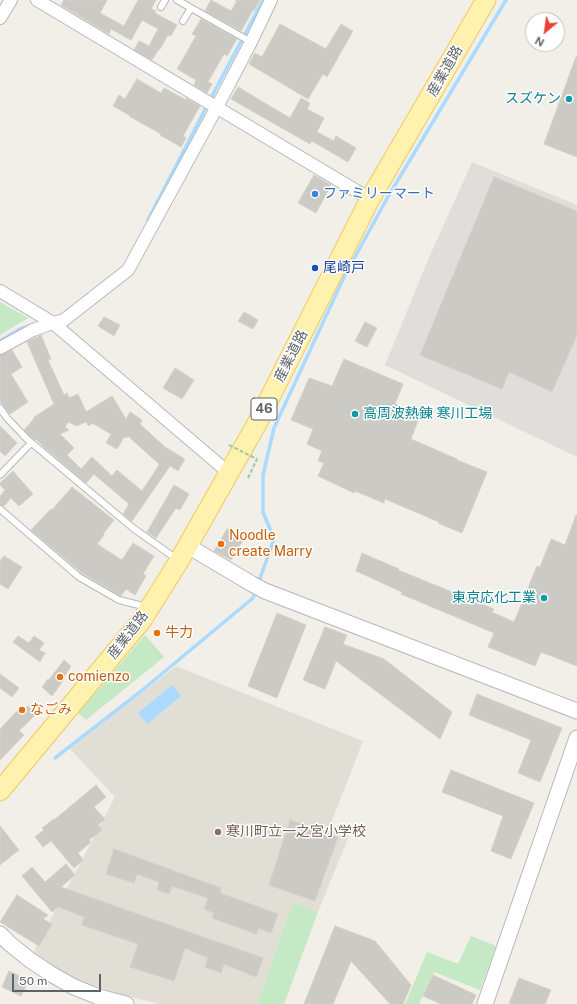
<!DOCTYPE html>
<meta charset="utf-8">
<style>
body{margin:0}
#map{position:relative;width:577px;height:1004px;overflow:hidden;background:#f1efe8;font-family:"Public Sans",sans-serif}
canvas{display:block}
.north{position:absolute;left:525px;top:12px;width:40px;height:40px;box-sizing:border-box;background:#fff;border:1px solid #bfc1c3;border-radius:50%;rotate:209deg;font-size:11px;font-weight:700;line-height:16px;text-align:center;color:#5f6368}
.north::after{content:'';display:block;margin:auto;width:14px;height:18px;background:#ea4335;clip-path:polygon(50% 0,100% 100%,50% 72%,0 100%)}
.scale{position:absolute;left:12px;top:974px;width:89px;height:18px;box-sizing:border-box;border:2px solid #5f6368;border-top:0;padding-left:5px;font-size:12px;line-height:14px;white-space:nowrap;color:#5f6368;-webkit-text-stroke:3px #fff;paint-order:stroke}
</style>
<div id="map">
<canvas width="577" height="1004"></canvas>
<div class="north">N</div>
<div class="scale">50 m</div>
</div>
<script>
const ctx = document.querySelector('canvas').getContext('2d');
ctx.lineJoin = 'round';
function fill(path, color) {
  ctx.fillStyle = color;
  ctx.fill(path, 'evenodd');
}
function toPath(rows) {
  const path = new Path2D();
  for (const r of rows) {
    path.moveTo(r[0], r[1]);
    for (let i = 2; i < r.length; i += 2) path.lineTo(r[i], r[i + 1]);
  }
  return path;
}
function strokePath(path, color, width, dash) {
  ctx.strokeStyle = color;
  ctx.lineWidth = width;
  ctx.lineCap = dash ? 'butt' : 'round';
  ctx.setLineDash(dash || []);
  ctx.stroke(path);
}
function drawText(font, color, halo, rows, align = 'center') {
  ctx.font = font + ' "Public Sans","Noto Sans JP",sans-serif';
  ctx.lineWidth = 3;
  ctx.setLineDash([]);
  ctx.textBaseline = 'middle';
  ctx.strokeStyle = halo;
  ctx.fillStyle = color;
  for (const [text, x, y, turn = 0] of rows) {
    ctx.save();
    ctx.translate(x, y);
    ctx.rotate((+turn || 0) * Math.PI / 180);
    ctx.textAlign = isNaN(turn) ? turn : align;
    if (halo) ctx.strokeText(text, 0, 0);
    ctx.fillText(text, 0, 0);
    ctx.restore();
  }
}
fill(toPath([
 [472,162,577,205,577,457,385,365,427,262]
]), '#e0deda');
fill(toPath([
 [176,666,363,741,329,828,349,836,318,912,293,904,257,1004,159,1004,116,993,79,980,49,965,33,953,115,797,70,749]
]), '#e1ded6');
fill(toPath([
 [0,302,28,318,0,335],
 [145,635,164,657,86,720,78,713],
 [293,903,318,912,284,1004,257,1004],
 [471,936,496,946,480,990,434,972,419,1004,405,1004,427,952,458,964]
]), '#c5e8c5');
fill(toPath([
 [172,685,181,696,147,724,138,713]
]), '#aadaff');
strokePath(toPath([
 [148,220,212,96,263,0],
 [0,341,20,329,27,327],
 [258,584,274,539,263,512,263,475,274,428,345,275,389,195,506,0],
 [55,758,140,692,253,598,256,590]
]), '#aadaff', 3.5);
const building = toPath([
 [64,0,107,0,100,13,124,26,138,0,156,0,151,9,156,11,155,13,177,25,171,36,168,35,160,49,159,49,152,60,134,50,139,41,149,46,158,29,142,20,131,40,111,29,109,34,61,5,64,0],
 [211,0,231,11,237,1,235,0,260,0,254,11,253,10,241,31,205,11,211,0],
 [201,19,237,39,227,56,224,54,208,82,212,84,207,93,194,85,196,80,177,69,196,36,192,34,201,19],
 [280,24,326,49,341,24,353,31,327,77,323,74,308,99,249,64,255,53,262,57,280,24],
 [576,57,577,57,577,157,544,144,576,57],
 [137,79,161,93,164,88,186,100,186,98,200,106,183,136,186,138,181,147,160,135,161,134,129,116,129,115,113,106,119,95,125,99,137,79],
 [238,87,290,118,301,98,310,103,307,109,324,118,317,132,334,141,336,136,356,148,348,162,312,141,310,144,231,99,238,87],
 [314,175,331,185,316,213,298,203,314,175],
 [494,177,577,211,577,335,552,392,509,372,502,389,420,355,494,177],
 [244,312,258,320,253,329,238,321,244,312],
 [104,317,120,325,114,336,98,326,104,317],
 [365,322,377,328,367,347,355,341,365,322],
 [41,335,51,359,48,360,64,395,67,393,69,398,78,394,86,412,112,396,126,419,130,412,142,420,140,424,165,447,185,459,178,471,170,466,132,521,123,514,129,504,94,474,86,483,44,447,36,439,35,440,30,436,24,430,34,419,33,418,54,404,27,342,41,335],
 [68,422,77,426,86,422,89,426,92,423,111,434,106,443,117,449,124,437,127,438,128,436,159,464,159,465,142,491,117,470,112,476,92,457,81,469,67,455,74,448,60,434,69,430,65,427,68,422],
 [12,350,22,367,11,374,28,402,10,414,0,402,0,355,12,350],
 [344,359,403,384,395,404,420,415,411,439,457,459,457,460,487,472,462,533,438,523,439,522,385,499,384,503,355,491,354,493,318,476,324,463,318,461,322,451,307,444,313,429,291,420,309,378,332,386,344,359],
 [175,368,194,380,182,399,163,388,175,368],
 [0,426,17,443,5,456,0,451,0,426],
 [13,471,33,494,19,506,11,498,4,506,0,505,0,496,5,490,0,485,0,483,13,471],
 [174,485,189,494,180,510,176,508,156,538,147,532,174,485],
 [72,487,114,520,103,534,104,535,97,544,122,560,133,543,154,556,143,574,146,576,135,595,126,589,121,596,82,573,31,530,51,509,52,510,72,487],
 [576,515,577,515,577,666,541,652,535,666,488,647,494,633,401,594,402,592,356,571,362,553,399,569,398,570,494,609,492,612,514,622,537,566,540,567,551,539,565,545,576,515],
 [227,529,244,539,231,560,214,551,227,529],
 [4,556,22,567,8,589,0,584,0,561,4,556],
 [277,613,306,625,277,698,248,686,277,613],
 [325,627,347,635,343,644,384,659,452,712,440,739,336,661,325,689,303,680,325,627],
 [18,636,29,643,34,636,44,643,39,650,45,653,40,662,13,642,18,636],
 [64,660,71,666,64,677,65,678,52,696,42,687,48,679,49,680,64,660],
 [0,674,19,688,12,697,0,688,0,674],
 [477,694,562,728,540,782,518,773,531,740,469,715,477,694],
 [28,706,36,714,19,731,24,735,0,760,0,729,20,708,24,711,28,706],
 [451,770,534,803,511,859,491,851,503,816,442,792,451,770],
 [96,785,106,797,94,807,105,819,98,825,102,830,89,840,91,842,78,853,83,860,74,868,51,841,43,847,35,837,44,830,42,828,54,819,54,820,96,785],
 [290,820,338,837,315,901,269,885,290,820],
 [0,826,19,850,0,865,0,826],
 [114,849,221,888,220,893,278,914,271,933,259,928,256,934,212,918,214,913,204,909,208,898,172,886,169,894,157,890,159,882,137,874,134,883,106,874,114,849],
 [66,864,75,875,61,887,263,958,256,977,224,964,221,973,205,967,208,958,185,948,174,981,130,967,138,944,82,925,84,917,58,907,52,912,22,876,32,867,45,882,66,864],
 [17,895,48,915,43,919,52,924,39,946,0,922,17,895],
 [335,926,375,941,411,985,403,1004,390,1004,351,961,333,1004,304,1004,335,926],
 [9,971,29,980,21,996,2,987,9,971],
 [433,975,476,995,472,1004,441,1004,423,996,433,975],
 [519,978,551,990,545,1004,509,1004,519,978]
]);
fill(building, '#cccac5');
strokePath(building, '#d6d1c6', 1);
const service = toPath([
 [177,0,251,42],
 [161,7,165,0],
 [183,21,191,8],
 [0,408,7,418,27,439,133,528,178,560],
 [0,475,31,443],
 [0,509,79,577,119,600,147,607]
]);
const minor = toPath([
 [37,0,370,199],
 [0,18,11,0],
 [0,291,53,323,229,473],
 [0,348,33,330,53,323,64,320,128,270,217,107,251,42,271,0]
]);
const tertiary = toPath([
 [188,546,252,584,265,591,577,711],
 [0,934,9,943,30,960,51,974,74,987,99,997,126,1004],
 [485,1004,577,738]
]);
const primary = toPath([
 [0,791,142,620,179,561,255,427,370,199,486,0]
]);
strokePath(service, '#b5b8bc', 8);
strokePath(minor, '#b5b8bc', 14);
strokePath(tertiary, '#b5b8bc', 17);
strokePath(primary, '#f2c960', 21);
strokePath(toPath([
 [248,478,257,459]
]), '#9cc7a9', 2, [4, 2]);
strokePath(service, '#fff', 6);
strokePath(minor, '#fff', 12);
strokePath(tertiary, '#fff', 15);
strokePath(primary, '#fff2af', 19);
strokePath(toPath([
 [229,445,257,459]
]), '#9cc7a9', 2, [4, 2]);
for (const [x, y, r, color] of [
 [569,99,4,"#0f9aa8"],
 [315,194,4,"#3f7fe0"],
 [315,268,4,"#1a4fb4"],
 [355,414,4,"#0f9aa8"],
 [221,544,4,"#e8710a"],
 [544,598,4,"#0f9aa8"],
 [157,633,4,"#e8710a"],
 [60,677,4,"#e8710a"],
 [22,710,4,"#e8710a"],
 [218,832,4,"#8d6e63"]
]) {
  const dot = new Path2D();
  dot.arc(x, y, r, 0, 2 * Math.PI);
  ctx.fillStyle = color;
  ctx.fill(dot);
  strokePath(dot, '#fff', 1.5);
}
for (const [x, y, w] of [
 [264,409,26]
]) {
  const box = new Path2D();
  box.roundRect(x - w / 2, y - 11, w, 22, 3);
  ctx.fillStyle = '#fff';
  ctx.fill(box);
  strokePath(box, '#5f6368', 1);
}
drawText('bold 13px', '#5f6368', null, [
 ["46",264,409]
]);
drawText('14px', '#5f6368', '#fff', [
 ["産業道路",445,71,-60],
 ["産業道路",291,356,-63],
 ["産業道路",128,635,-52]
]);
drawText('14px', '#0d838f', '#fff', [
 ["スズケン",561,99],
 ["高周波熱錬 寒川工場",363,414,"left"],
 ["東京応化工業",536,598]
], 'right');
drawText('14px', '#366cbe', '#fff', [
 ["ファミリーマート",323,194]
], 'left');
drawText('14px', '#164399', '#fff', [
 ["尾崎戸",323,268]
], 'left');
drawText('14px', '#c56008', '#fff', [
 ["Noodle",229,536],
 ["create Marry",229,552],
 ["牛力",165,633],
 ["comienzo",68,677],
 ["なごみ",30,710]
], 'left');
drawText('14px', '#785e54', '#fff', [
 ["寒川町立一之宮小学校",226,832]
], 'left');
</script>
